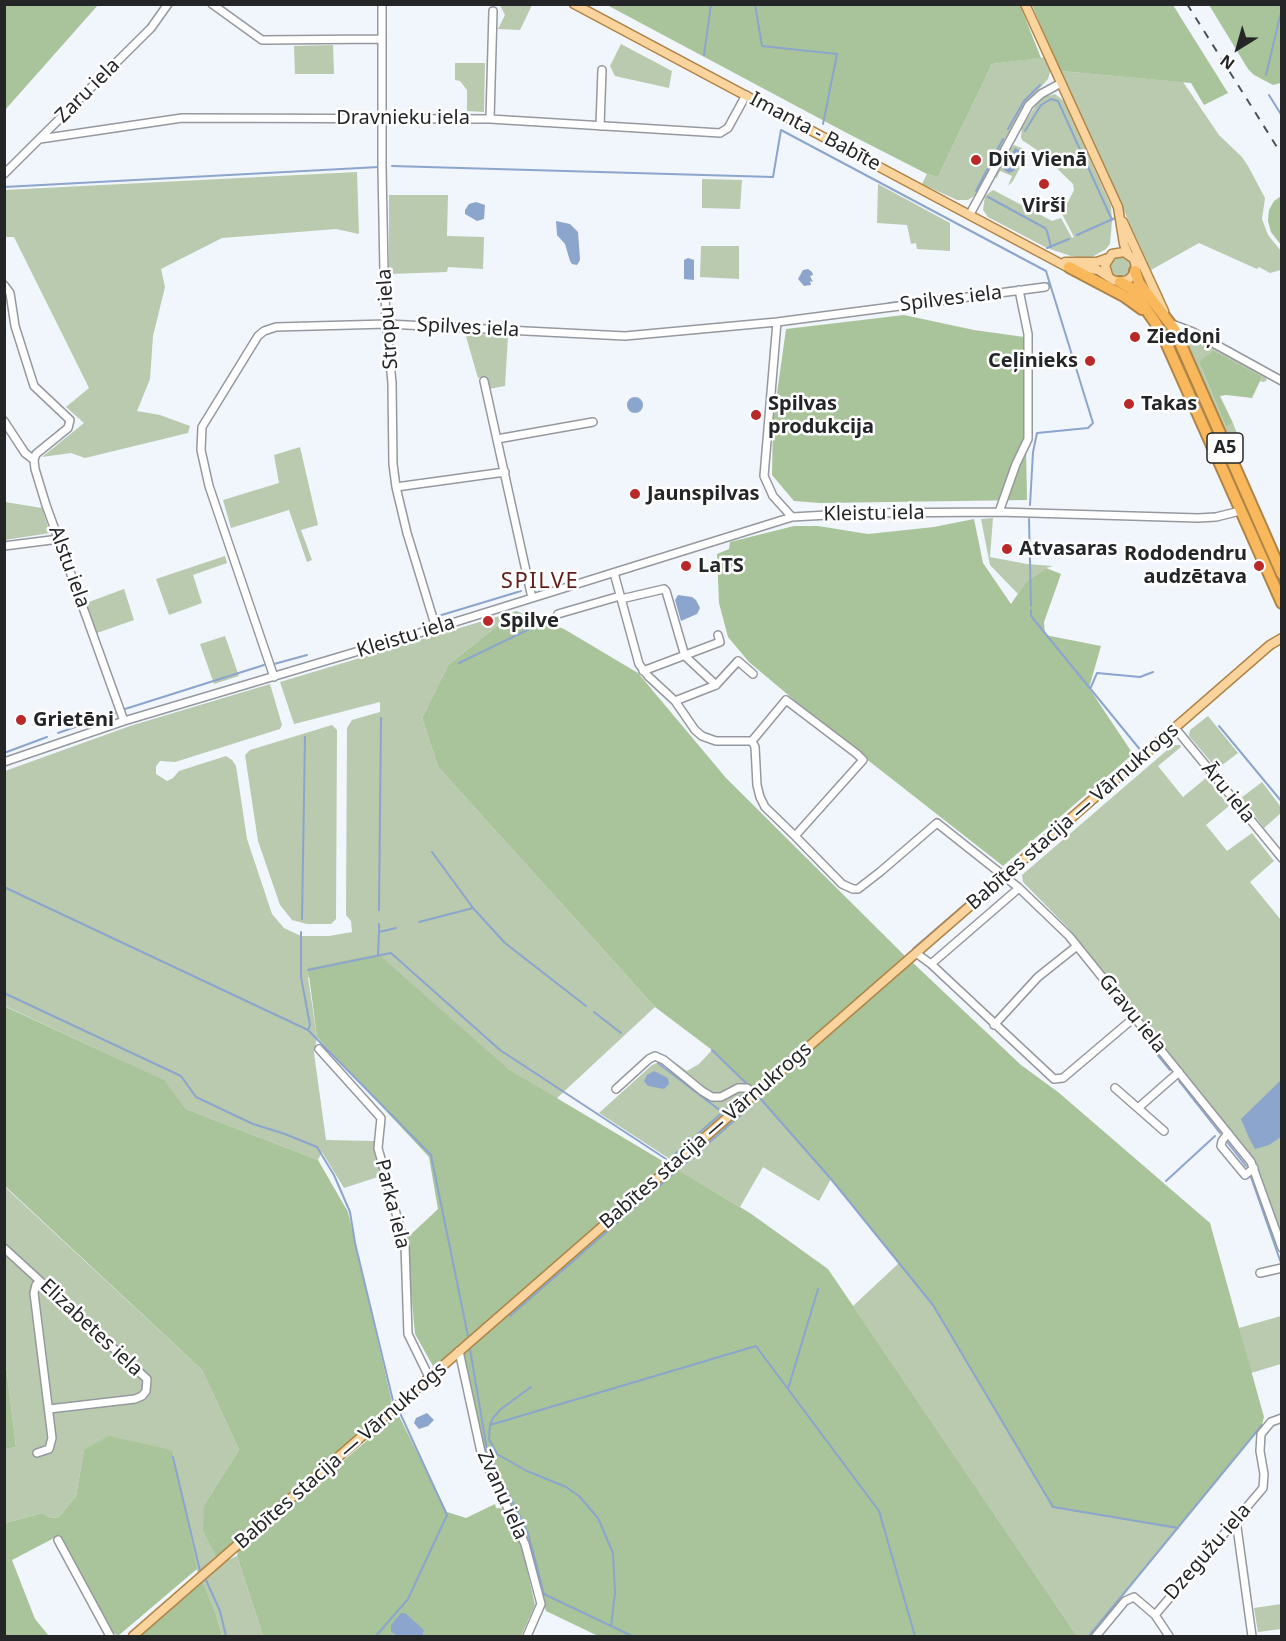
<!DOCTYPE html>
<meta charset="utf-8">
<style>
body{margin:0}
#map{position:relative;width:1286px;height:1641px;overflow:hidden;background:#f1f5fc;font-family:"Noto Sans",sans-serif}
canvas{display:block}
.frame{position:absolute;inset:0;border:6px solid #232527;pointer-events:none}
.north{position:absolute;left:1208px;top:18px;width:60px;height:60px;-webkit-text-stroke:4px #fff;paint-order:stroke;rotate:217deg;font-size:16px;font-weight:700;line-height:24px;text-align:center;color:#232527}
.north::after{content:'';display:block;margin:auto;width:21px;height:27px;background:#232527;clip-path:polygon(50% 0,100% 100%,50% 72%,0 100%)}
</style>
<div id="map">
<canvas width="1286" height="1641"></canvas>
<div class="frame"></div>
<div class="north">N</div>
</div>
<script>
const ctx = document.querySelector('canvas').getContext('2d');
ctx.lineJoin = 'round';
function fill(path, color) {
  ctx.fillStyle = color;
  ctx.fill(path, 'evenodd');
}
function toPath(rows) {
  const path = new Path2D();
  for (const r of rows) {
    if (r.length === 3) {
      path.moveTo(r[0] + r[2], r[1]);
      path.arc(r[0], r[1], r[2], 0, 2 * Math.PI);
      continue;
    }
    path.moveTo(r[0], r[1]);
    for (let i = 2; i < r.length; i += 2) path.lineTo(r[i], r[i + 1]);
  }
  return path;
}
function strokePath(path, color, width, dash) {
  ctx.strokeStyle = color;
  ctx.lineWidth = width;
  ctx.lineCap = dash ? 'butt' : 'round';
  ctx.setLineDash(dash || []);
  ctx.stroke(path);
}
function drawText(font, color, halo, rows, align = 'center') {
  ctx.font = font + ' "Noto Sans",sans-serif';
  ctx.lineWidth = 5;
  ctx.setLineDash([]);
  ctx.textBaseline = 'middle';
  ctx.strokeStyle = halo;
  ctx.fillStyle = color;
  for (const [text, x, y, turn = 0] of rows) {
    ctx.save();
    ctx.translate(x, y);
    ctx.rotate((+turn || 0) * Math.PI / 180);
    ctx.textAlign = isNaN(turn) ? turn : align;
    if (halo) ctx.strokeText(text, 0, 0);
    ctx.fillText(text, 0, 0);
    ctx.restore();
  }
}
fill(toPath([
 [500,5,532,5,520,30,498,29,505,15],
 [621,44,672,71,669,88,615,76,610,66],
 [333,45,334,74,295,74,294,46],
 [1046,57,1051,69,1048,79,1022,108,974,196,968,200,957,200,922,184,927,174,938,177,992,64],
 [455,63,485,63,484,112,467,111,467,90,460,81,455,80],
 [1060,71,1183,82,1219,135,1242,157,1248,166,1265,198,1262,219,1268,235,1281,251,1281,270,1270,273,1259,267,1257,269,1199,243,1151,270],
 [1055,94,1064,101,1111,206,1112,221,1110,244,1106,249,1092,257,1082,258,1071,256,1047,248,988,217,983,210,985,196,993,190,997,192,1052,221,1061,218,1072,238,1074,237,1062,214,1074,190,1073,184,1040,152,1022,140,1021,137,1022,127,1038,102,1044,97],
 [1014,145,1024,149,1027,154,1013,181,1008,186,1012,176,1000,171,996,179,996,175,1009,151],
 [357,172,359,234,336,229,222,238,161,269,165,287,153,336,150,379,137,411,160,415,190,426,188,433,85,458,71,453,42,457,84,423,66,407,89,388,14,237,5,237,5,190],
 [702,179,742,180,740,209,702,208],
 [878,184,950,223,950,251,917,249,916,243,911,244,907,225,877,223],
 [389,195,448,195,447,236,484,237,483,269,448,267,447,272,389,274],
 [701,246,739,246,739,279,700,277],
 [1119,254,1133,262,1131,275,1119,279,1110,274,1109,261],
 [465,333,508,336,505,386,489,389,486,377,478,378],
 [1185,334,1267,377,1266,381,1263,382,1260,381,1262,377,1199,362,1226,427,1233,423,1242,446,1238,448,1234,448,1231,444,1184,338],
 [1191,381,1238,487,1234,489,1189,382],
 [300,447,318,525,301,530,312,560,307,562,289,510,231,528,223,500,279,483,274,455],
 [5,502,42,508,50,533,5,540],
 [993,518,990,557,1027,564,1053,566,1046,568,1026,582,1018,594,990,565,981,519],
 [225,556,227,563,193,575,202,603,169,615,156,579],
 [124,589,134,620,97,633,86,603],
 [516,611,448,665,422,718,438,767,655,1007,556,1099,508,1069,308,977,317,1037,314,1053,326,1140,375,1141,375,1152,381,1176,344,1188,322,1152,318,1160,186,1109,163,1080,5,1006,5,771,130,726,270,684,282,725,280,729,175,762,160,761,156,766,156,774,167,781,173,778,179,771,226,756,232,760,236,766,247,839,272,914,284,928,301,936,329,936,352,932,351,921,346,915,347,728,352,720,380,712,380,702,294,724,280,682],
 [225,636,239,676,214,684,200,644],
 [1208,716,1238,753,1217,769,1189,736,1190,730],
 [332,725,337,730,336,919,331,924,307,924,292,920,280,905,258,841,245,755,250,750],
 [1173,745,1180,745,1181,747,1158,766,1183,797,1206,778,1229,806,1206,825,1227,851,1252,833,1274,861,1250,882,1281,920,1281,1238,1255,1162,1069,929,1023,882,1022,875],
 [1262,782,1281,807,1281,813,1264,828,1241,798],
 [712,1050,753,1090,831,1179,819,1201,763,1167,740,1207,677,1170,679,1165,599,1113,652,1065,657,1063,666,1070,673,1061,687,1071,699,1064],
 [4,1186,201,1369,204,1374,239,1450,204,1505,220,1563,237,1556,263,1636,222,1636,216,1614,196,1568,173,1452,84,1450,76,1496,59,1517,51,1518,42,1513,5,1523,5,1449,16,1447,4,1348],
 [899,1263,933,1305,1053,1506,1178,1528,1089,1636,1077,1636,853,1306],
 [1281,1316,1281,1364,1251,1373,1239,1328],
 [1281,1604,1281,1629,1258,1632,1254,1608]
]), '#b9caaf');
fill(toPath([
 [5,4,98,5,5,110,4,5],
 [607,5,1020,5,1041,58,992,64,938,177,927,174,843,131],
 [1032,5,1173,5,1228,93,1204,105,1191,83,1060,71],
 [1209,5,1281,5,1281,83,1273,85,1254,75,1248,69],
 [1281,196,1282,196,1281,245,1271,232,1268,221,1269,210,1274,201],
 [904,315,974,330,1024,337,1027,500,820,503,794,501,772,475,773,422,786,329],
 [1213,351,1262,377,1252,398,1226,395,1220,396,1233,423,1226,427,1199,362],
 [974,519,983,563,1011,604,1026,582,1046,568,1061,574,1044,622,1045,635,1101,646,1089,688,1133,754,1003,866,837,736,749,662,728,637,719,603,717,554,729,549,730,542,794,526,818,526,868,534,934,527],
 [516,611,564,629,638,673,726,778,906,957,753,1090,712,1050,655,1007,438,767,422,718,448,665],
 [378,954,508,1069,750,1213,828,1269,1077,1636,598,1636,546,1611,523,1533,484,1451,460,1348,433,1366,415,1334,406,1239,438,1209,429,1157,317,1037,308,968],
 [911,961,1021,1065,1058,1092,1210,1223,1264,1417,1262,1425,1178,1528,1053,1507,933,1305,831,1179,758,1096],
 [4,1006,164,1080,186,1109,318,1160,348,1212,393,1407,217,1558,203,1530,204,1505,239,1450,204,1374,201,1369,5,1186],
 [4,1348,16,1447,5,1449,4,1449],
 [398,1414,447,1512,466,1518,495,1504,496,1508,506,1509,522,1547,535,1605,521,1636,423,1636,424,1630,391,1632,397,1636,263,1636,237,1556,238,1551],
 [109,1436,167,1449,173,1452,197,1569,118,1636,112,1631,58,1536,12,1560,35,1619,49,1636,5,1636,5,1523,42,1513,51,1518,59,1517,76,1496,84,1450],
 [202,1581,216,1614,222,1636,136,1636]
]), '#a9c49a');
fill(toPath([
 [1015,148,1021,151,1021,155,1014,171,1009,173,1004,170,1003,168],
 [476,202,485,205,484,219,477,221,465,214,465,210,469,204],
 [556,221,570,224,578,232,580,260,577,265,572,264,570,261,565,244,557,235],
 [688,258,694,260,694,280,684,279,684,260],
 [808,269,812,272,813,275,810,276,813,282,810,281,811,285,804,286,798,279,803,270],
 [635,405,8],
 [678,595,692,597,696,600,700,608,697,614,681,621,675,600],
 [654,1071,668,1078,669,1084,664,1089,648,1086,644,1081,647,1075],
 [1281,1080,1281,1137,1269,1145,1255,1149,1249,1138,1241,1119],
 [427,1413,434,1420,428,1426,419,1429,414,1423,416,1418],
 [401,1613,405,1613,424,1630,423,1636,397,1636,391,1632,391,1625]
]), '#8ca5cc');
strokePath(toPath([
 [755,4,762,46,837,54,823,124],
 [704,55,711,4],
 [1266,75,1282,8],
 [1269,95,1282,116],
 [1008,129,1024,101,1040,85],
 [1025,131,1041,105,1051,99,1058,101,1112,220],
 [392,166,773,177,781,130,1046,271,1093,423,1088,428,1037,433,1033,452,1030,505],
 [4,187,379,167],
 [976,191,1003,139],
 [988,197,1045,228,1047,231,1051,247],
 [1077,235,1115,218],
 [1047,248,1069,239],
 [1025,286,1049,283],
 [1007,288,1018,287],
 [921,299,989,290],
 [889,303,910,301],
 [1029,519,1031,606],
 [1031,610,1031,616,1142,752],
 [435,617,521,591],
 [459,663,550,619],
 [274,664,307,655],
 [1091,687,1097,673,1140,677,1153,672],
 [125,709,264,665],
 [1219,726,1282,802],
 [58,733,115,713],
 [4,753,47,737],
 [432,852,473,908],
 [1005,870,1026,851],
 [4,887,308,1030,431,1155,468,1336],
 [379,910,381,718],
 [302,919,305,737],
 [419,922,473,908,505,943,586,1006],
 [301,932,301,977,310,1025,308,1030],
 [379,932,379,924],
 [913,949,996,877],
 [378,955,379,932,396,928],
 [308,970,391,953,500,1050,666,1159],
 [4,993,181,1076,196,1097,253,1124,285,1134,317,1147,334,1175,350,1212,355,1243,394,1405],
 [594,1012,621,1033],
 [1142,1036,1170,1070],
 [712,1050,749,1086],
 [658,1063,722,1112],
 [1179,1081,1220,1133],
 [759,1097,831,1179,933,1305,1053,1507,1178,1528],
 [1228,1143,1246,1166],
 [675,1154,741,1096],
 [1251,1177,1281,1263],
 [1166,1181,1215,1136],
 [818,1289,788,1389,879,1511,915,1636],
 [510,1316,750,1107],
 [470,1349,487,1450,528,1533,544,1594,632,1636],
 [531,1387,501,1409,493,1418,490,1425,489,1439,497,1454,527,1471,566,1487,579,1496,598,1518,613,1553,615,1593,611,1626],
 [490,1425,756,1346,788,1389],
 [173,1457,200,1571],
 [206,1580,220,1611,226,1636],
 [376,1636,408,1599,447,1515,400,1413],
 [1089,1636,1262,1425]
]), '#8ca5cc', 2);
const minor = toPath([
 [212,4,262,40,382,39],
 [382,4,382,167,384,272,386,318,392,383,393,464,396,487,407,533,436,628],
 [490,119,493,11],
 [600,126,602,70],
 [40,139,182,118,490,119,720,133,728,128,746,95],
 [4,174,151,28,168,4],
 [970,214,1029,105,1041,94,1061,83],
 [4,285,10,293,15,326,34,386,70,420,68,428,36,454,34,460],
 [777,322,764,476,773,496,792,517],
 [1172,324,1193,332,1282,381],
 [484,381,532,598],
 [4,421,25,453,34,460,35,469,46,505,124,721],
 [497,439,593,422],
 [396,487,505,472],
 [999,512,1016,464,1028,439,1028,334,1019,290],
 [4,546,59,539],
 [614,573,639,664,648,676,675,701,695,730,702,736,716,741,752,741,786,700,857,754,863,760,795,836,765,807,760,797,757,785,755,747,752,741],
 [621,599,664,589,666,591,685,656,716,685,738,661,753,674],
 [558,614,620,596],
 [643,671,720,642,718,635],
 [274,677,209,486,201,450,202,427,258,336,264,331,276,327,387,324,625,336,777,322,1045,287],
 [675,701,716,685],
 [1175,728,1282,858],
 [4,762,124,721,436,628,792,517,864,513,999,512,1198,518,1216,517,1240,511],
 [795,836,842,884,853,889,858,889,880,872,937,823,1019,888,1069,936,1251,1162,1282,1248],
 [916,953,931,964,1054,1079,1063,1078,1135,1017],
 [931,964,1019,888],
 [994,1025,1038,977,1077,946],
 [319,1049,381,1118,378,1148,405,1246,408,1334,430,1379],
 [1115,1088,1164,1131],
 [616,1089,649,1059,655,1056,664,1060,702,1091,712,1097,721,1097,738,1088,747,1088,754,1094],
 [1138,1108,1179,1072],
 [1228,1133,1222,1141,1221,1146,1245,1175,1254,1168],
 [4,1248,147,1379,146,1391,142,1396,135,1399,49,1409],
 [1260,1273,1282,1268],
 [459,1351,481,1452,525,1544,541,1604,527,1636],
 [37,1453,49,1449,52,1438,34,1293,36,1285,40,1281],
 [1236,1520,1252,1636],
 [58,1540,110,1636],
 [1155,1615,1263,1488,1264,1474,1260,1451,1261,1434,1271,1422,1282,1418],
 [1096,1636,1125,1601,1134,1597,1155,1615,1169,1636]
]);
const major = toPath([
 [574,4,1065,266,1098,270,1113,280,1120,282,1128,280,1133,275,1136,267,1134,259,1124,252,1112,254,1105,265,1108,275],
 [1025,4,1118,207,1124,244,1128,254],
 [1123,222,1164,311],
 [1065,262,1097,262,1108,258],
 [133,1636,916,953,1270,645,1282,638]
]);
const highway = toPath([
 [1069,267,1124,296,1142,309],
 [1135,271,1139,283,1174,329,1282,574],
 [1120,282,1131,288,1155,322,1165,340,1282,603]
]);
strokePath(minor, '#95999f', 10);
strokePath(major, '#ae8549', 11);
strokePath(highway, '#ae8549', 14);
strokePath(minor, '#fff', 7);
strokePath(major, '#fbd49d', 8);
strokePath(highway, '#f9b85b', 10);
strokePath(toPath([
 [1187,4,1282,155]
]), '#4f5255', 2, [8, 8]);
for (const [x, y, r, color] of [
 [976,160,6,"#b82927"],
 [1044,184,6,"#b82927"],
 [1135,337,6,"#b82927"],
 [1090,361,6,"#b82927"],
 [1129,404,6,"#b82927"],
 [756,415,6,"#b82927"],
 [635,494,6,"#b82927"],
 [1007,549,6,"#b82927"],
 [686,566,6,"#b82927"],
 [1259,566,6,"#b82927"],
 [488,621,6,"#b82927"],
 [21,720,6,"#b82927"]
]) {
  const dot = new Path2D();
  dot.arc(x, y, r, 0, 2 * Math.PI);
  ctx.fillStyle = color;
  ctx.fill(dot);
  strokePath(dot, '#fff', 2);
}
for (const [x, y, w] of [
 [1225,448,36]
]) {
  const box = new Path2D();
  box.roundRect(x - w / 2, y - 15, w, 30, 4.5);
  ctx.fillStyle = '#fff';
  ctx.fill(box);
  strokePath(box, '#232527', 1.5);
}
drawText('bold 18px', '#232527', null, [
 ["A5",1225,448]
]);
drawText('20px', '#232527', '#fff', [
 ["Zaru iela",88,91,-45],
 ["Dravnieku iela",403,118],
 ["Imanta - Babīte",815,132,28],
 ["Spilves iela",951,299,-7],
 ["Stropu iela",388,319,-94],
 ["Spilves iela",468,328,3],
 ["Kleistu iela",874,514,-1],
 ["Alstu iela",69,567,70],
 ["Kleistu iela",406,637,-17],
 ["Āru iela",1228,793,51],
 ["Babītes stacija — Vārnukrogs",1073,817,-41],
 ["Gravu iela",1132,1014,51],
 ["Babītes stacija — Vārnukrogs",706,1136,-41],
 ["Parka iela",392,1204,76],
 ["Elizabetes iela",91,1328,43],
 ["Babītes stacija — Vārnukrogs",341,1456,-41],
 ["Zvanu iela",502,1495,66],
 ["Dzegužu iela",1208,1552,-49]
]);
drawText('bold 20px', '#232527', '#fff', [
 ["Divi Vienā",988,160],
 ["Virši",1044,206,"center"],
 ["Ziedoņi",1147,337],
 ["Ceļinieks",1078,361,"right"],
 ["Spilvas",768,404],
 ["produkcija",768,427],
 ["Takas",1141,404],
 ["Jaunspilvas",647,494],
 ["Atvasaras",1019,549],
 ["Rododendru",1247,554,"right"],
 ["audzētava",1247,577,"right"],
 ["LaTS",698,566],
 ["Spilve",500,621],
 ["Grietēni",33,720]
], 'left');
ctx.letterSpacing = '1.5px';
drawText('22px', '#631e1a', '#fff', [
 ["SPILVE",540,582]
]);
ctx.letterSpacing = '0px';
</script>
